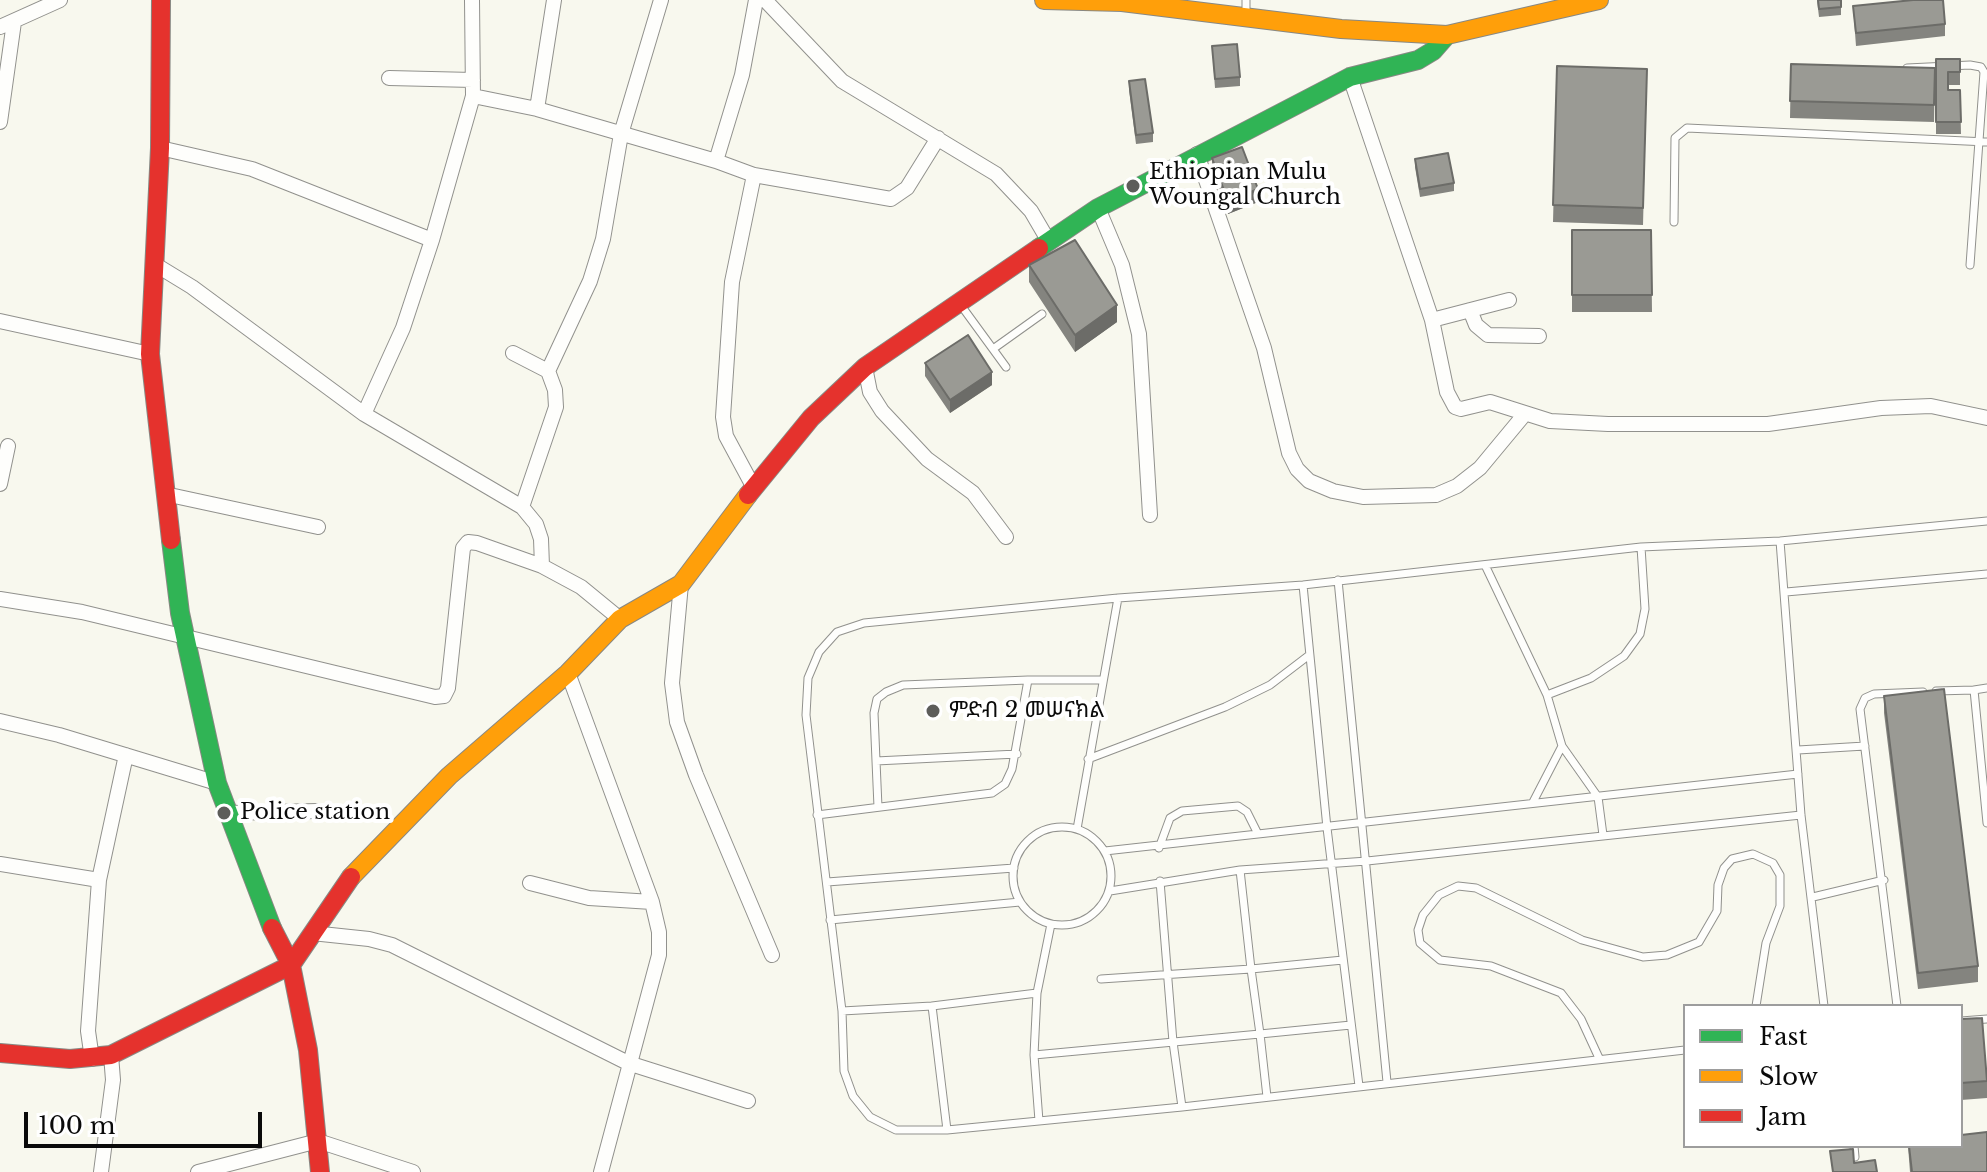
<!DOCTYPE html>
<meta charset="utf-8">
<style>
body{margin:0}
#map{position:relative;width:1987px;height:1172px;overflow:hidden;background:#f8f8ee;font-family:"Libre Baskerville",serif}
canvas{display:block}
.legend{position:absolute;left:1683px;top:1004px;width:280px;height:144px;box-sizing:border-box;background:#fff;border:2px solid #9d9d9d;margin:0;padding:10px 14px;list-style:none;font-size:24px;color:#0a0a0a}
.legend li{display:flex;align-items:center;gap:16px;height:40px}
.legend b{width:40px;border:2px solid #9d9d9d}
.scale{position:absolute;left:24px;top:1112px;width:238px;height:36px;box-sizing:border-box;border:4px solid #0a0a0a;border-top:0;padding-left:10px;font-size:24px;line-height:28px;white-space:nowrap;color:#0a0a0a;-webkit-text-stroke:6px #fff;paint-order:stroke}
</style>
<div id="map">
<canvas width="1987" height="1172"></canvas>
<ul class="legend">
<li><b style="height:10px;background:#30b455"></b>Fast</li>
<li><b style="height:10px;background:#ff9f0a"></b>Slow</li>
<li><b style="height:10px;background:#e5322d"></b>Jam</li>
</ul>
<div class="scale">100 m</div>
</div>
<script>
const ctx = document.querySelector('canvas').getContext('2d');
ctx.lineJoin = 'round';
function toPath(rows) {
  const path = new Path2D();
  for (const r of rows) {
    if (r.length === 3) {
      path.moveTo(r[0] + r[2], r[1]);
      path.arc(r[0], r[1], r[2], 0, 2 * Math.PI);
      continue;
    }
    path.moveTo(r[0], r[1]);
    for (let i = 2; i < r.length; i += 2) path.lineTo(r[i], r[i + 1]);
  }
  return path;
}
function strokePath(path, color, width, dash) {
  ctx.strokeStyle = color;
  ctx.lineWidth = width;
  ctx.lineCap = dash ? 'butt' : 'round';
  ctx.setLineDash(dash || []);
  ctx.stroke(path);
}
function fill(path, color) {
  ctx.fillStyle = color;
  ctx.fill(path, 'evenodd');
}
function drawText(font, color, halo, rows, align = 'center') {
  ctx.font = font + ' "Libre Baskerville","Noto Sans Ethiopic",serif';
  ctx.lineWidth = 8;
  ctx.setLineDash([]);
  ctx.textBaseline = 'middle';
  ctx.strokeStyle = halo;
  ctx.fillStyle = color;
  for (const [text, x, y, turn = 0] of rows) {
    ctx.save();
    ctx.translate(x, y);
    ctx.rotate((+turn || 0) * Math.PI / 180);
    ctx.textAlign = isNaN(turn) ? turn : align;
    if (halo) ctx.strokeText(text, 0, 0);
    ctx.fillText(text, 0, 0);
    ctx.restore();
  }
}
const lane = toPath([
 [1246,15,1246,0],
 [1907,68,1970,65,1981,67,1984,72,1970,265],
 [1674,222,1675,138,1687,128,1987,142],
 [960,304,1006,367],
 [993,349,1042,314],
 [1780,541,1801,815,1824,1006],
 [1485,565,1547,695],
 [1338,580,1387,1082],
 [1303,585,1327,828,1359,1086],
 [1786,592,1987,574],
 [1987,688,1974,690,1987,823],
 [1936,691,1974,690],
 [1798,750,1865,746],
 [1088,759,1225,707,1270,685,1308,656],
 [876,761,874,713,877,699,886,692,903,685,1028,680],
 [1533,802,1562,746],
 [878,807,876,761,1017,754],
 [817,815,992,793,1005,784,1012,769,1028,680,1102,680],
 [1062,876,49],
 [1077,829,1118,598],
 [1603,835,1598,797,1562,746,1547,695,1591,678,1624,656,1640,634,1645,609,1641,547],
 [1159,848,1170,818,1182,811,1238,806,1247,812,1257,832],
 [1105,851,1798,774],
 [1240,870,1251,969,1343,960],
 [1160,881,1173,1042,1182,1107],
 [827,882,1014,868],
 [1110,891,1240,870,1367,861,1801,815],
 [1813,897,1884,880],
 [830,920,1020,902],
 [1051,924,1037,993,1034,1055,1260,1034,1267,1097],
 [1101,979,1251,969,1260,1034,1351,1025],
 [1897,1006,1860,709,1865,698,1874,694,1923,692],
 [842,1011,932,1006],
 [1961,1021,1987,1019],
 [1685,1050,1182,1107,947,1130,896,1130,870,1117,853,1096,844,1071,842,1011,806,715,808,678,819,652,837,632,864,623,1118,598,1303,585,1641,547,1780,541,1987,521],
 [1034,1055,1039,1121],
 [1599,1058,1581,1019,1561,993,1491,966,1440,960,1420,943,1418,930,1423,915,1439,895,1458,886,1476,888,1582,940,1643,957,1667,955,1699,942,1717,911,1718,885,1724,868,1732,859,1753,854,1773,863,1780,875,1780,906,1766,943,1756,1006],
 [947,1130,932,1006,1037,993],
 [1854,1146,1855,1157]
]);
const street = toPath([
 [472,0,473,96],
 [554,0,537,109,716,161],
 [756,0,742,75,716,161,754,175,891,199,907,188,938,138],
 [765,0,842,81,996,174,1031,211,1048,240],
 [0,27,60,0],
 [1350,77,1432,320,1447,392,1455,407,1461,409,1490,402,1550,421,1608,424,1768,424,1881,408,1931,406,1987,418],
 [389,78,473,80],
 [0,122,14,22],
 [160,148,252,169,432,240,403,328,364,414],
 [1197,154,1264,348,1289,453,1297,469,1309,481,1333,491,1363,497,1436,495,1457,486,1480,468,1524,415],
 [1098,208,1122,265,1139,334,1150,515],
 [432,240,473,96,537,109],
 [156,265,192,287,364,414,522,507,536,524,541,539,542,566,581,587,620,619],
 [1470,310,1476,325,1488,335,1539,336],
 [1432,320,1509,300],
 [0,321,150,354],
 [513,353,548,371],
 [865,367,870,392,882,411,927,459,973,493,1006,537],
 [0,484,8,446],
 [754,488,726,436,723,417,732,282,754,175],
 [165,494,318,527],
 [522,507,556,407,555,390,548,371,590,281,603,239,621,134,661,0],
 [681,584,672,683,677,722,696,775,772,955],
 [0,599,82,612,435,697,444,696,448,688,463,548,468,542,477,543,542,566],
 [568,673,652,902,659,932,659,955,601,1172],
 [0,721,59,735,217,783],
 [228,813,317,811],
 [0,864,99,880],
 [530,883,589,898,652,902],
 [312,933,369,939,392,945,628,1063,748,1101],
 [92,1059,88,1031,99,880,126,755],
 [101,1172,113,1080,111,1055],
 [198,1172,318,1141,413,1172]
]);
const fast = toPath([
 [1039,248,1098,208,1350,77,1418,60,1433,51,1447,35],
 [171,540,180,613,217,783,272,928]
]);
const slow = toPath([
 [1044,0,1122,2,1341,29,1447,35,1599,0],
 [351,877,449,776,568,673,620,619,681,584,748,495]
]);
const jam = toPath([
 [161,0,160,148,150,354,171,540],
 [748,495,811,418,865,367,1039,248],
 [272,928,291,965,308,1050,320,1172],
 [0,1053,70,1059,111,1055,291,965,351,877]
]);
strokePath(lane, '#91918d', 9);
strokePath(street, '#91918d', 16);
strokePath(fast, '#888883', 20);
strokePath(slow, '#888883', 20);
strokePath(jam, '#888883', 20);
strokePath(lane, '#fefefc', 7);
strokePath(street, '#fefefc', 14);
strokePath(fast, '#30b455', 18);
strokePath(slow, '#ff9f0a', 18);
strokePath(jam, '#e5322d', 18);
fill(toPath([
 [1817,0,1841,0,1841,15,1819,17],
 [1853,6,1945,24,1945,36,1856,46],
 [1212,46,1240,77,1240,86,1215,88],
 [1936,59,1960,59,1960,85,1948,85,1948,90,1960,90,1961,134,1936,134],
 [1791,64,1935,68,1934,122,1790,118],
 [1557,66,1647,69,1643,225,1553,222],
 [1129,81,1153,133,1153,142,1136,144,1129,90],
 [1212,158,1258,202,1228,214,1212,171],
 [1415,159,1454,183,1454,191,1420,197,1415,167],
 [1572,230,1651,230,1652,312,1572,312],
 [1029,265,1117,322,1075,352,1029,282],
 [925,363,992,385,950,413,925,376],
 [1884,696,1978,966,1978,982,1918,989,1884,713],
 [1961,1019,1987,1081,1987,1098,1961,1100],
 [1908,1146,1961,1146,1987,1172,1910,1172]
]), '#84847f');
fill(toPath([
 [1258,189,1258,202,1228,214,1228,201],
 [1117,305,1117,322,1075,352,1075,335],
 [992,372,992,385,950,413,950,400]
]), '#6c6c68');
const building = toPath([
 [1818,0,1841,0,1841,7,1819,9,1818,0],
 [1913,0,1943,0,1945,24,1856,33,1853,6,1913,0],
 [1237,44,1240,77,1215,79,1212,46,1237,44],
 [1936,59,1960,59,1960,72,1948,72,1948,90,1960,90,1961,122,1936,122,1936,59],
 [1791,64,1935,68,1934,105,1790,101,1791,64],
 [1557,66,1647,69,1643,208,1553,205,1557,66],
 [1145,79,1153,133,1136,135,1129,81,1145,79],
 [1242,147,1258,189,1228,201,1212,158,1242,147],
 [1448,153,1454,183,1420,189,1415,159,1448,153],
 [1572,230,1651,230,1652,295,1572,295,1572,230],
 [1075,240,1117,305,1075,335,1029,265,1075,240],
 [968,335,992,372,950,400,925,363,968,335],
 [1944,689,1978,966,1918,973,1884,696,1944,689],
 [1982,1018,1987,1081,1961,1083,1961,1019,1982,1018],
 [1987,1132,1987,1172,1912,1172,1909,1146,1961,1146,1961,1135,1987,1132],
 [1853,1149,1854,1163,1875,1160,1877,1172,1833,1172,1830,1151,1853,1149]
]);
fill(building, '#9a9a94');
strokePath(building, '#6c6c68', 2);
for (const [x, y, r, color] of [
 [1133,186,8,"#5d5d5a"],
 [933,711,8,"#5d5d5a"],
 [224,813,8,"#5d5d5a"]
]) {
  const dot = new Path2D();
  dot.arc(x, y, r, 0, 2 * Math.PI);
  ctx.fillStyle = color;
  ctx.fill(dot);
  strokePath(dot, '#fff', 3);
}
drawText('22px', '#0a0a0a', '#fff', [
 ["Ethiopian Mulu",1149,173],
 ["Woungal Church",1149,198],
 ["ምድብ 2 መሠናክል",949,711],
 ["Police station",240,813]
], 'left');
</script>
